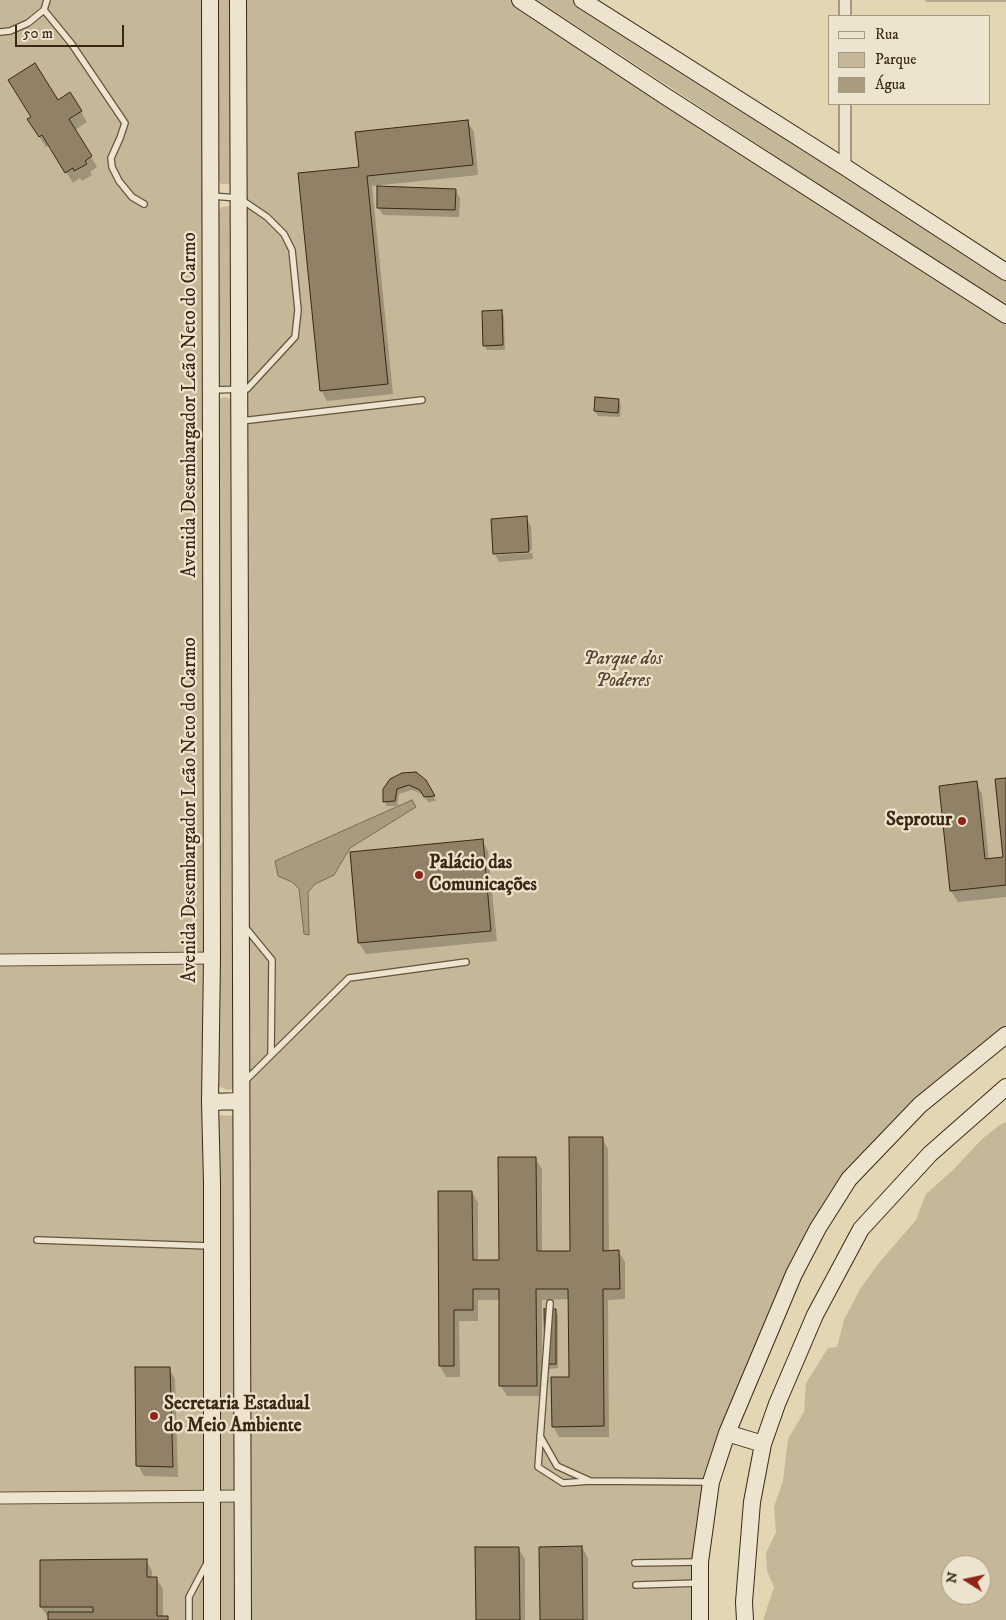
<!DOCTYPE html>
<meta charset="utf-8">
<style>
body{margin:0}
#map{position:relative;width:1006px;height:1620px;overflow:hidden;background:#e2d6b3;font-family:"IM FELL DW Pica",serif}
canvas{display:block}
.legend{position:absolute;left:828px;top:15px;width:162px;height:90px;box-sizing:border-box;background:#ece4ce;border:1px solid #a59984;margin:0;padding:6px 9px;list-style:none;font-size:15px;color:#3a2815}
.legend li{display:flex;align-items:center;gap:10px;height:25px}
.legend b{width:25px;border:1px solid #a59984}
.north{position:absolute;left:941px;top:1555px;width:50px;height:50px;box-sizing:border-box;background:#ece4ce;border:1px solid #a59984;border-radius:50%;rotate:280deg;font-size:14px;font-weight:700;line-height:20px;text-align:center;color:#3a2815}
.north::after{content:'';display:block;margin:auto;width:18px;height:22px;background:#8f2418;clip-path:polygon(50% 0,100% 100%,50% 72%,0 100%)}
.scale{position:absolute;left:15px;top:25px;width:109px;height:22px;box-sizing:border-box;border:2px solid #3a2815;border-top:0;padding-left:6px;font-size:15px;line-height:18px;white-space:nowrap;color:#3a2815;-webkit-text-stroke:4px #ece4ce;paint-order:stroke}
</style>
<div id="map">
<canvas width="1006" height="1620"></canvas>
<ul class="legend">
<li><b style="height:6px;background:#ece4ce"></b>Rua</li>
<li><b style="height:14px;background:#c5b898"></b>Parque</li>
<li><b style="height:14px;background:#a99b7d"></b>Água</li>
</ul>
<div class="north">N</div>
<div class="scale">50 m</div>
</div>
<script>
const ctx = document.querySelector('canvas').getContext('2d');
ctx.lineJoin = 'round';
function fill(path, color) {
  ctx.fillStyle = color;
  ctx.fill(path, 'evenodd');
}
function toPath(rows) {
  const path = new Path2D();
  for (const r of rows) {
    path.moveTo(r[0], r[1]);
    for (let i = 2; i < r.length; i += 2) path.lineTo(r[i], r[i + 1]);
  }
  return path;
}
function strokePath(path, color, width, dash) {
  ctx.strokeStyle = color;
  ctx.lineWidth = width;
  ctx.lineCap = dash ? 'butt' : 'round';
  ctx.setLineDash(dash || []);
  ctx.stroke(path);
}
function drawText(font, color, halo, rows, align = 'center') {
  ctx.font = font + ' "IM FELL DW Pica",serif';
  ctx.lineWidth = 4.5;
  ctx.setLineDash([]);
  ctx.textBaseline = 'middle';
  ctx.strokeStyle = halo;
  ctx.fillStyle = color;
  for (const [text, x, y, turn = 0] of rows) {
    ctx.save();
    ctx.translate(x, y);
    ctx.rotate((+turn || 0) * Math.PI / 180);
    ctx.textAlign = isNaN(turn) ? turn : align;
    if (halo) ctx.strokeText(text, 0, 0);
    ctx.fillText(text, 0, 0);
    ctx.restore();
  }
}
fill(toPath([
 [0,0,210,0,212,1620,0,1620],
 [216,0,232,0,233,180,229,184,221,184,217,180],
 [238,0,520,0,1006,315,1006,1035,920,1105,818,1228,711,1482,700,1620,243,1620],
 [537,0,574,0,841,169,1006,281,1006,307],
 [229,206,234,212,236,381,231,385,219,386,218,211,222,207],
 [225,397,233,400,236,1088,227,1090,219,1086,217,400],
 [216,1115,234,1116,235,1620,218,1620],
 [1006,1122,1006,1620,763,1620,774,1587,767,1571,766,1553,776,1532,774,1507,783,1481,788,1439,804,1412,806,1383,828,1348,837,1347,844,1320,860,1289,878,1264,916,1220,926,1194,953,1170,982,1139,1001,1124],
 [951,1565,981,1565,981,1595,951,1595]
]), '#c5b898');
const water = toPath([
 [412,800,416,807,350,848,334,875,315,884,308,892,309,935,304,934,299,889,292,882,278,876,275,861,412,800]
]);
fill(water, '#a99b7d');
strokePath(water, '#7d6d53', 1);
fill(toPath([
 [925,0,1006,0,1006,2,926,2],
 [70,93,87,122,75,130,97,167,90,172,92,175,82,181,80,178,73,183,49,145,46,147,35,130,57,102],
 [467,121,474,132,478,175,372,186,393,394,327,401,321,390,360,168],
 [455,190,460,198,459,217,383,215,378,207],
 [501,311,504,316,505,350,487,350,484,345],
 [618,400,621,405,620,417,598,416,595,411],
 [526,518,531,526,532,550,497,553,497,555,532,553,533,559,499,562,495,554],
 [1006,780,1006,897,958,902,951,891,940,787,976,783,982,794,989,860,1005,858],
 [425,781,436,801,428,802,424,795,412,790,399,794,397,806,387,806,384,801,384,790],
 [482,841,488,851,497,941,366,954,359,943,351,853],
 [602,1138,608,1149,609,1252,619,1252,625,1262,625,1299,608,1300,609,1437,559,1437,553,1426,570,1378,570,1299,542,1300,542,1396,507,1396,500,1385,500,1300,478,1300,478,1321,459,1321,460,1377,446,1377,440,1366,439,1192,472,1192,478,1203,478,1261,500,1261,535,1158,542,1169,542,1252,571,1252],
 [555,1310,558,1315,558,1368,549,1369,546,1363],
 [169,1368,175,1379,178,1477,144,1476,138,1465],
 [582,1547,588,1558,588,1620,541,1620],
 [518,1548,525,1559,525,1620,477,1620],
 [146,1560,152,1571,152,1579,157,1579,163,1589,163,1618,167,1618,168,1620,50,1620,41,1607]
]), '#0003');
const building = toPath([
 [35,63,58,100,70,92,82,111,69,119,92,156,85,161,87,164,74,171,73,168,65,173,42,135,39,137,27,119,31,117,8,80,35,63],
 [468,120,473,165,367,176,388,384,320,391,298,173,359,167,355,132,468,120],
 [377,186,456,189,455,210,377,208,377,186],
 [502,310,503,345,483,346,482,311,502,310],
 [595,397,619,399,618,413,594,411,595,397],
 [527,516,529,552,493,554,491,519,527,516],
 [416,772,426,780,435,796,424,797,420,790,409,785,397,789,395,801,383,802,383,789,390,779,402,773,416,772],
 [1006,778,1006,885,950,891,939,786,977,781,985,859,1003,857,995,779,1006,778],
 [483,839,491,931,358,943,350,852,483,839],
 [569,1137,603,1137,603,1251,619,1250,620,1289,603,1289,604,1426,552,1427,551,1377,569,1377,568,1289,536,1289,537,1386,499,1386,499,1289,473,1289,473,1310,454,1310,454,1366,439,1366,438,1191,472,1191,473,1260,499,1260,498,1157,536,1157,537,1251,570,1251,569,1137],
 [544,1309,556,1309,556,1364,545,1364,544,1309],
 [135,1367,170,1367,173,1467,136,1466,135,1367],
 [582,1546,583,1620,540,1620,539,1547,582,1546],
 [475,1547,519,1547,520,1620,476,1620,475,1547],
 [147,1559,147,1577,157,1577,157,1616,168,1616,168,1620,48,1620,48,1612,93,1612,93,1607,40,1607,40,1560,147,1559]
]);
fill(building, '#918267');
strokePath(building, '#3a2815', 1);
const service = toPath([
 [44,10,71,43,125,123,120,138,111,158,112,167,119,181,132,197,144,204],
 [0,32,10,31,28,23,44,10,47,0],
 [211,196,239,198,267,217,284,234,292,250,298,310,295,337,247,389,213,390],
 [241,421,422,400],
 [245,927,272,960,271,1055],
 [244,1082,349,978,466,962],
 [37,1240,210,1246],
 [550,1303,538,1467,563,1483,590,1481,709,1482],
 [540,1436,557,1466,590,1481],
 [635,1563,698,1562],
 [636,1585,699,1583],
 [189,1620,189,1597,207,1563]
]);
const minor = toPath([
 [845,0,845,16],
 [845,104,845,167],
 [0,960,212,958],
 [0,1498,242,1496]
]);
const secondary = toPath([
 [210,0,212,958,210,1102,212,1183,212,1620],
 [238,0,243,1620],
 [520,0,665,96,1006,315],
 [582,0,845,167,1006,272],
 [210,1102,241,1101],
 [727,1433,763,1444],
 [700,1620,700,1562,711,1482,727,1433,794,1274,818,1228,849,1179,920,1105,1006,1035],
 [745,1620,744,1602,752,1502,763,1444,777,1404,815,1315,861,1229,930,1154,1006,1087]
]);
strokePath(service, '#64543c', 8);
strokePath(minor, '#64543c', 13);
strokePath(secondary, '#3a2815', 18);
strokePath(service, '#ece4ce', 5.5);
strokePath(minor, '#ece4ce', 11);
strokePath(secondary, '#ece4ce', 16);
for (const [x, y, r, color] of [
 [962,821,5,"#8f2418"],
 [419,875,5,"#8f2418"],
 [154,1416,5,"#8f2418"]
]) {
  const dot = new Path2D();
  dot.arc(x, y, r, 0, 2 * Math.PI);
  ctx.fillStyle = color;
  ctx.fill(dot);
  strokePath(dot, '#ece4ce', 2);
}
drawText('19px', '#3a2815', '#ece4ce', [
 ["Avenida Desembargador Leão Neto do Carmo",191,405,-90],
 ["Avenida Desembargador Leão Neto do Carmo",191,810,-90]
]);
drawText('italic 19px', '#56452f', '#ece4ce', [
 ["Parque dos",623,660],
 ["Poderes",623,682]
]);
drawText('bold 19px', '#3a2815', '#ece4ce', [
 ["Seprotur",952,821,"right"],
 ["Palácio das",429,864],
 ["Comunicações",429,886],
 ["Secretaria Estadual",164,1405],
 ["do Meio Ambiente",164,1427]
], 'left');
</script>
